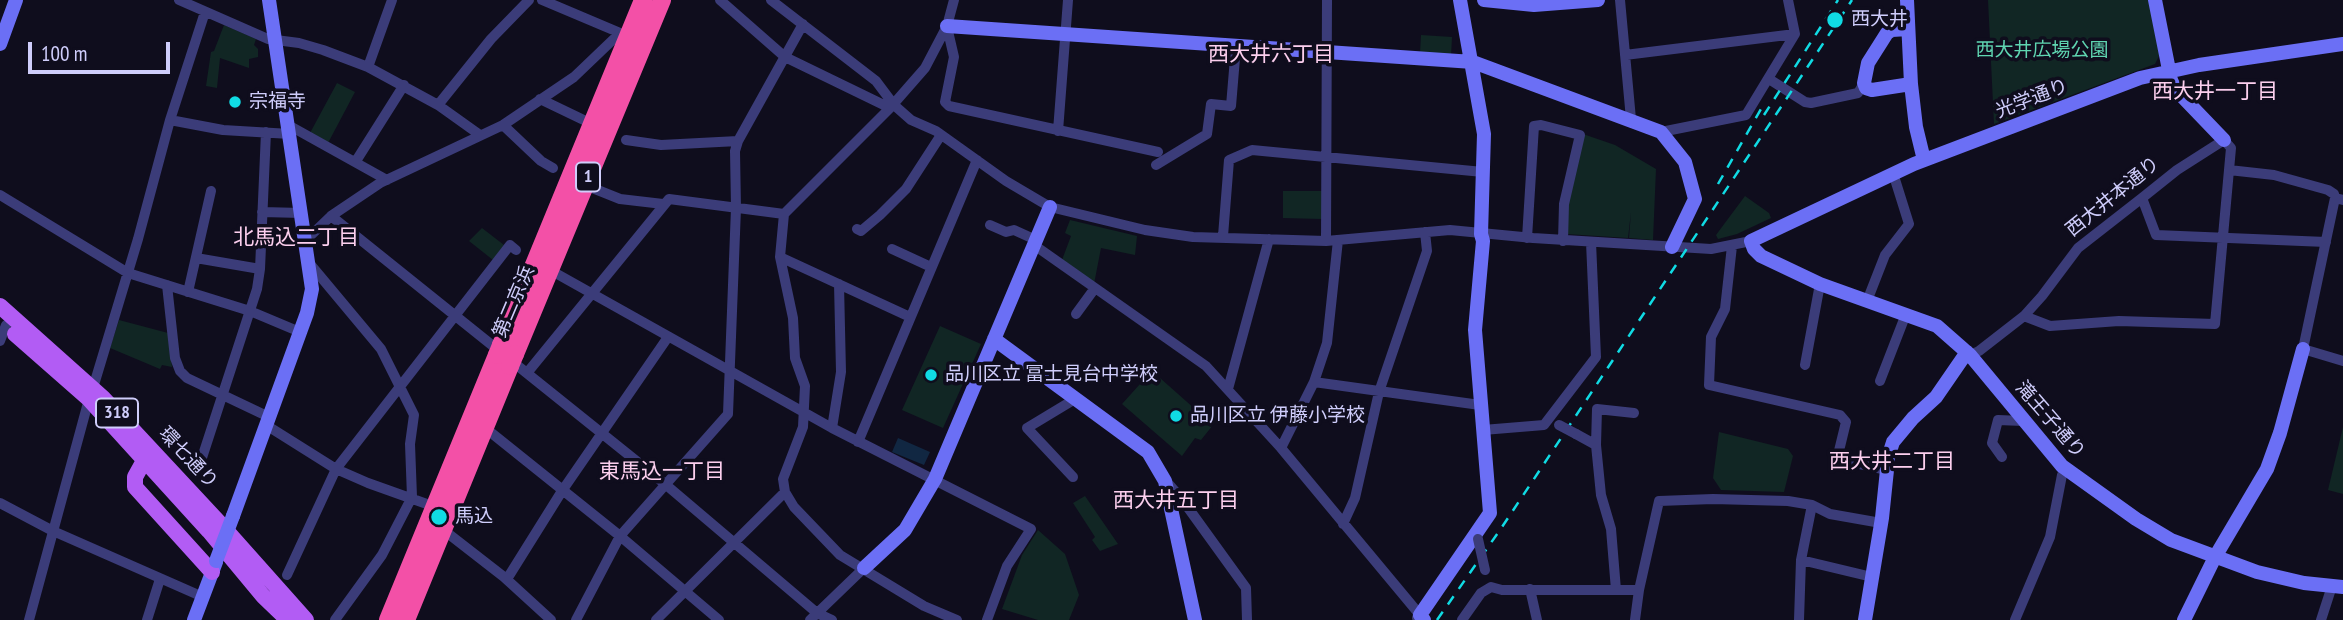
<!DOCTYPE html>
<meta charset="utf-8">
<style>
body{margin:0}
#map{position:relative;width:2343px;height:620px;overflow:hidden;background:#0f0d1d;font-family:"PT Sans Narrow",sans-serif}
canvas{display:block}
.scale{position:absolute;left:28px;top:42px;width:142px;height:32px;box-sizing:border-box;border:4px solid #cfcdfb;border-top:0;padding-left:9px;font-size:21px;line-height:24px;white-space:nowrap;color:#cfcdfb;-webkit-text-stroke:5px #0f0d1d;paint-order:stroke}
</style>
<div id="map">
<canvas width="2343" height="620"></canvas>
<div class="scale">100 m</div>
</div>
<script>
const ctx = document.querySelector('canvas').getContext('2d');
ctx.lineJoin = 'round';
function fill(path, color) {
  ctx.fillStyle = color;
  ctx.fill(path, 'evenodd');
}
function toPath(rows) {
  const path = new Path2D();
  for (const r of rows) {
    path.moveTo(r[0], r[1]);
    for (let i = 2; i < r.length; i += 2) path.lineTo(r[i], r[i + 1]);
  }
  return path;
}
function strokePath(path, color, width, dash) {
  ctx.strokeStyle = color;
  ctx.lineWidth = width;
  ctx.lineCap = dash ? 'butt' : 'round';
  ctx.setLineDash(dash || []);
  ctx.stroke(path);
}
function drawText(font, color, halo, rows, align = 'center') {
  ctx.font = font + ' "PT Sans Narrow","Noto Sans JP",sans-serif';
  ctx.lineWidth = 7;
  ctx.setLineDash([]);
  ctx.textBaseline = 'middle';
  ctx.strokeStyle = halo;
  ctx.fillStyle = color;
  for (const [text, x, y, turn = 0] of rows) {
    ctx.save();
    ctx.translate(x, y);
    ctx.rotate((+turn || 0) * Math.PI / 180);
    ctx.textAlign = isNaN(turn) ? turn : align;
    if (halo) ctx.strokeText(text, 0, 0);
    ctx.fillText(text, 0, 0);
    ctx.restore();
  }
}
fill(toPath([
 [1988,0,2150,0,2161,52,2155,64,1994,124],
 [224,25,256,39,254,45,258,49,258,57,249,59,249,68,220,58,217,88,206,86,211,52,214,51],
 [1421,35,1452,37,1451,56,1420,54],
 [337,83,355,92,328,143,310,133],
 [1583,134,1615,145,1656,169,1653,240,1629,238,1631,212,1628,238,1566,234,1568,195],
 [1283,191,1323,191,1322,219,1283,218],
 [1745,196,1769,213,1771,218,1737,234,1718,239,1716,235],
 [1070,220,1137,236,1135,255,1101,248,1094,284,1062,260,1071,236,1065,233],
 [482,228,504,245,493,260,469,241],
 [119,320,168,333,172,367,162,365,160,369,110,348],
 [940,326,981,344,943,428,902,410],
 [1149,374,1157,380,1160,378,1213,425,1201,440,1195,438,1182,456,1122,404],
 [2343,427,2343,494,2328,490],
 [1719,432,1788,449,1793,456,1784,492,1721,490,1713,478],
 [1085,496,1118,544,1100,551,1092,540,1095,537,1073,503],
 [1038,530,1065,554,1079,595,1069,620,1038,620,1002,609,1022,555]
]), '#112624');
fill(toPath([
 [898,438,930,452,924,465,892,452]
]), '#112742');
strokePath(toPath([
 [179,0,268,39,299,43,323,50,368,67,438,105,480,135],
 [542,0,625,35],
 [720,0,785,57,890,108],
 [771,0,876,81,894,105,911,120,936,131,1006,181,1050,207,1145,230,1193,237,1326,241,1450,230,1533,238,1711,249,1751,241],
 [1620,0,1631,119],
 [947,27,954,57,945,102,949,106,1158,152],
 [1625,55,1795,34],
 [368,67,392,0],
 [1769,79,1805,102,1811,103,1858,93,1864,83],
 [540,99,592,124],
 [438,105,491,39,529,0],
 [170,120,223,130,290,134],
 [503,125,541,161,553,168],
 [290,126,387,180],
 [1058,131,1068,0],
 [1661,132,1746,115,1795,34,1788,0],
 [626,140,661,145,738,141],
 [356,161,404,85],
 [1156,165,1207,134,1211,104,1231,106,1236,46],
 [2229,170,2274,175,2328,190,2334,194,2335,198,2343,200],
 [585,185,620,199,663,204],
 [0,195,128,273,250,311,300,332],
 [2142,198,2156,235,2326,242],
 [2335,198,2303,349,2343,361],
 [262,212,302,213],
 [784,214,780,257,793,318,795,358,805,386,803,427,783,479,785,492,794,507,840,555,924,606,957,620],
 [331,216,665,484,817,613,832,620],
 [990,225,1006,232,1014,230,1036,240],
 [857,229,861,231,880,215,906,189,941,135],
 [1223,236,1229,160,1252,150,1483,172],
 [1527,238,1534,126,1541,125,1580,135,1564,204,1563,241],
 [306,240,331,216,380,183,503,125,574,77,620,33],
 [1326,241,1327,0],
 [1034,245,1206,366,1281,448,1420,615,1417,618],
 [1732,246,1725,309,1711,337,1709,385,1840,415,1846,422,1837,459,1887,470],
 [892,249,931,267],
 [780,257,910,317],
 [196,258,260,269],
 [310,264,381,349,414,415,410,444,412,497,382,555,335,620],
 [550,270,832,428,1031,529,1007,566,987,620],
 [167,285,175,358,180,371,187,378,269,417],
 [188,292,211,191],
 [1867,301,1885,255,1909,224,1893,173],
 [1076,314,1095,288],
 [0,341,6,325],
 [1970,355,1979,351,2024,316,2042,296,2078,248,2142,198,2177,170,2224,140,2231,148,2215,324,2119,321,2050,326,2024,316],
 [1805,365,1820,284],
 [527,373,669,199,784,214,890,108,925,68,947,26,954,0],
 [1880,381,1906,314],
 [1314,382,1480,405],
 [93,388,138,239,170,120,205,12],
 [1228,389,1269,239],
 [266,425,336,469,368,483,438,508],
 [484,427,620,536,719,620],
 [832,428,841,372,839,284],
 [1483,430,1544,425,1596,357,1591,242],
 [1576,434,1596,445],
 [858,442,977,160],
 [1281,448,1314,382,1327,343,1338,240],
 [2002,457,1992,443,1998,420,2023,421],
 [199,467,257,289,260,269,266,132],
 [1073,477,1027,428,1075,399],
 [1167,482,1181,498,1246,588,1247,620],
 [0,503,53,531,203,597],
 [1343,524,1355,498,1379,392,1427,251,1425,232],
 [441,528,504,577,551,620],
 [1801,560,1872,577],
 [287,575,336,469,510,245,516,250],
 [507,579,562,491,668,337],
 [1530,589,1537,620],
 [1616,590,1611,529,1601,495,1596,445,1597,409,1634,413],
 [29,620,89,399],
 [147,620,160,579],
 [576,620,620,536,728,414,736,208,735,151,738,141,803,24],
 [656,620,785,492],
 [810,620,864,568],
 [1462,620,1481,593,1491,587,1502,590,1639,590],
 [1635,620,1639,590,1659,501,1713,499,1788,501,1812,505,1830,514,1881,523],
 [1799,620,1801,560,1812,505],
 [2015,620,2050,537,2062,475,2066,469],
 [2321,620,2332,586]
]), '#3b3c79', 10);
strokePath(toPath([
 [1484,0,1534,5,1598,0],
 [1907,0,1911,84,1916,127,1924,160],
 [2155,0,2171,80,2175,89,2224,140],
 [947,26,1473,62,1661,132,1685,162,1695,199,1672,247],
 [1908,29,1892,30,1887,33,1868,63,1864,83,1866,88,1872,90,1911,84],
 [0,44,16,0],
 [2343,44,2199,65,2140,78,1914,164,1751,241,1754,249,1761,256,1820,284,1937,326,1970,355,2062,466,2136,519,2171,540,2257,572,2304,583,2343,587],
 [994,339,1148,452,1165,481,1195,620],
 [233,516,307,313,312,289,269,0],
 [864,568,905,530,935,479,1050,207],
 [194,620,216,562],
 [1424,620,1420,615,1490,513,1475,330,1483,241,1481,234,1484,134,1460,0],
 [1865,620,1882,518,1887,470,1886,464,1893,442,1913,418,1936,397,1967,352],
 [2184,620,2215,557,2267,469,2280,433,2303,349]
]), '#6b6ff5', 14);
strokePath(toPath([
 [0,306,103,398,225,529,306,620],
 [15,334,89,399,209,531,263,596,288,620],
 [145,459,135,477,135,487,212,572]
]), '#b25cf4', 16);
strokePath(toPath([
 [501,345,643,0],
 [515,354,662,0],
 [388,620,497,355],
 [406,620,510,366]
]), '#f350a7', 18);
strokePath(toPath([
 [1764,115,1838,0],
 [1718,184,1765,102],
 [1437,620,1502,527,1852,0]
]), '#10dbe4', 2.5, [10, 9]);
strokePath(toPath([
 [1559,425,1576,434],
 [1478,539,1485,570]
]), '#3b3c79', 10);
strokePath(toPath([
 [216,561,233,516]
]), '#6b6ff5', 14);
strokePath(toPath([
 [497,355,501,345],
 [510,366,515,354]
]), '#f350a7', 18);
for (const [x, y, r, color] of [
 [1835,20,9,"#10dbe4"],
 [235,102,7,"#10dbe4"],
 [931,375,7,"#10dbe4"],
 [1176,416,7,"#10dbe4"],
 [439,517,9,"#10dbe4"]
]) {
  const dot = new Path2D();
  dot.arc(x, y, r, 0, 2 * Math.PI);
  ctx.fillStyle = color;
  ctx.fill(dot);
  strokePath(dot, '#0f0d1d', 2.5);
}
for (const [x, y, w] of [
 [588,177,24],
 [117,413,42]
]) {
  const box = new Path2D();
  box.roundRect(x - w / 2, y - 14.5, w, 29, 5);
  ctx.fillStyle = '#0f0d1d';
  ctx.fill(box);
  strokePath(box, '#cfcdfb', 2);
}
drawText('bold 18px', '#cfcdfb', null, [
 ["1",588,177],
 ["318",117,413]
]);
drawText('19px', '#cfcdfb', '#0f0d1d', [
 ["西大井",1851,20],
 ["宗福寺",249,102],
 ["品川区立 冨士見台中学校",945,375],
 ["品川区立 伊藤小学校",1190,416],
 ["馬込",455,517]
], 'left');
drawText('19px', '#5fd5b1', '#0f0d1d', [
 ["西大井広場公園",2042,51]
]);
drawText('19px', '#cfcdfb', '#0f0d1d', [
 ["光学通り",2032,99,-21],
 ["西大井本通り",2113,197,-39],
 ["第二京浜",514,302,-67],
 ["滝王子通り",2050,420,49],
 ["環七通り",188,458,47]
]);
drawText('21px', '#fccfee', '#0f0d1d', [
 ["西大井六丁目",1271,55],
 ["西大井一丁目",2215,92],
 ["北馬込二丁目",296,238],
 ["西大井二丁目",1892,462],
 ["東馬込一丁目",662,472],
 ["西大井五丁目",1176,501]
]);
</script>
